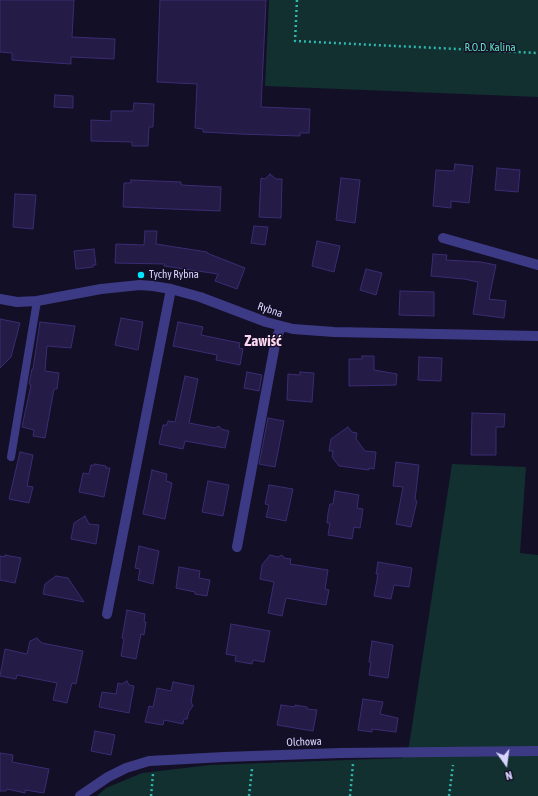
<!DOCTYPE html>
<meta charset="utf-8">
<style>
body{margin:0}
#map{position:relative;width:538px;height:796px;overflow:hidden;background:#130f26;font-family:"Asap Condensed",sans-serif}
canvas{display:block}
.north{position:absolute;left:486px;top:744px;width:40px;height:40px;-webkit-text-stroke:3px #130f26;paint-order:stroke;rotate:166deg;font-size:11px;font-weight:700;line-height:16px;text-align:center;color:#d9d4ff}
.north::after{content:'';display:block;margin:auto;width:14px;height:18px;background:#d9d4ff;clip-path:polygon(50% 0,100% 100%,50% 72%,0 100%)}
</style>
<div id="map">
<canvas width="538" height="796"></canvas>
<div class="north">N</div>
</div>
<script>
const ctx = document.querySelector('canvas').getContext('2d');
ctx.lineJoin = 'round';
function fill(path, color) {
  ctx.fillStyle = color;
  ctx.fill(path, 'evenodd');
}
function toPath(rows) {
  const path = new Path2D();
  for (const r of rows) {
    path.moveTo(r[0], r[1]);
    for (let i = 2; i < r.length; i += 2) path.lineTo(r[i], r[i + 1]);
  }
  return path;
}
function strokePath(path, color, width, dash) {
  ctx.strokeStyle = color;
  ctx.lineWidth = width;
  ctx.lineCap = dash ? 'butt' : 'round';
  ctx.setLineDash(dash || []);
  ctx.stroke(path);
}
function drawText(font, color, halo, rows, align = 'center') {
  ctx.font = font + ' "Asap Condensed",sans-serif';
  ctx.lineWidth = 3;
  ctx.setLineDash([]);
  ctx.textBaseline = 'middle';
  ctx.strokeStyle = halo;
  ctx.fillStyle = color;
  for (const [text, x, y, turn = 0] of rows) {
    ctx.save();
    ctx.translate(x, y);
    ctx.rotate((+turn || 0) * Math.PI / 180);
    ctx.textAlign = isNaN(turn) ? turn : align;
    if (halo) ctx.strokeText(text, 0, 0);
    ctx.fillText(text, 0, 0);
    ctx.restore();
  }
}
fill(toPath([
 [269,0,538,0,538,97,265,86],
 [452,464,526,467,520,553,538,555,538,796,97,796,106,788,142,773,210,765,402,758,409,746]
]), '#12302f');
const building = toPath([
 [0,0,74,0,72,37,115,39,114,59,71,57,71,64,12,60,12,53,0,52,0,0],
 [160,0,266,0,261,107,310,109,309,133,300,133,300,136,240,134,203,132,203,129,195,128,197,84,157,82,160,0],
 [55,95,73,96,73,108,54,107,55,95],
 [134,103,154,104,153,127,149,127,148,146,132,146,132,142,91,141,91,120,111,121,111,111,133,111,134,103],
 [455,164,473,166,469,203,451,201,451,208,433,206,436,170,454,171,455,164],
 [497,168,520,170,518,192,495,190,497,168],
 [270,174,276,179,282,179,281,218,259,217,261,178,265,179,270,174],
 [341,178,360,180,355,223,336,220,341,178],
 [131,180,181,182,181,185,221,187,220,211,123,207,124,183,131,183,131,180],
 [15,194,36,195,33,229,13,227,15,194],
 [254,226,268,227,265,245,251,243,254,226],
 [145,231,157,231,156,244,207,252,207,253,245,268,237,289,215,281,218,274,164,266,165,264,115,263,116,244,144,245,145,231],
 [317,241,340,246,334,272,312,266,317,241],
 [94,249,96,265,93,265,93,267,76,269,74,251,94,249],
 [433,254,447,255,446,260,481,262,496,265,489,299,506,301,504,318,473,314,478,282,464,279,431,276,433,254],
 [366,269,382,273,376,295,360,290,366,269],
 [400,291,434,292,434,316,399,315,400,291],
 [121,318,143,322,138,350,115,345,121,318],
 [0,319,20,323,11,357,0,368,0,319],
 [40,322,75,326,71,348,47,346,45,371,59,373,57,389,54,389,45,438,33,436,34,430,22,427,31,385,29,384,32,369,33,369,40,322],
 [178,322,203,327,201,335,240,343,239,348,243,349,240,365,216,360,217,355,173,346,178,322],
 [362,356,374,356,374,370,397,374,396,385,349,386,349,359,362,359,362,356],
 [419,357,442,358,441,381,418,380,419,357],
 [247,372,262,375,259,391,244,388,247,372],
 [300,372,314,373,312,402,287,400,288,374,300,375,300,372],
 [185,376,198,379,189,423,215,428,219,426,221,429,229,431,225,448,185,441,183,449,159,444,163,425,167,425,168,421,175,422,185,376],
 [472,413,505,414,504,427,496,427,496,455,471,455,472,413],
 [268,418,284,421,275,467,259,464,268,418],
 [348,427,352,432,357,433,356,439,365,451,376,452,374,469,369,468,369,470,339,466,332,457,333,451,329,451,331,439,348,427],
 [20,452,33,455,27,486,33,487,29,503,9,499,20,452],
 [396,462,419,465,415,500,417,501,411,527,396,524,403,487,393,486,396,462],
 [95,464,106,466,106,468,110,468,104,497,79,492,83,473,89,474,91,465,95,465,95,464],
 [152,470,167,474,166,481,172,483,165,519,143,514,152,470],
 [208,481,229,485,223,516,202,512,208,481],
 [269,485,293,489,286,521,266,517,269,505,265,504,269,485],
 [335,491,359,495,357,508,363,509,360,528,354,527,352,539,328,535,330,523,327,523,328,513,330,504,333,504,335,491],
 [85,516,89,524,99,525,96,544,71,539,74,523,85,516],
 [139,546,159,551,153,584,138,580,140,569,135,568,139,546],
 [5,555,21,558,15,583,0,580,0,556,5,557,5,555],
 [270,555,278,557,282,555,284,558,291,559,290,564,328,570,325,589,329,590,326,605,286,598,282,616,268,613,274,582,260,579,262,565,270,555],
 [378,562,412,568,409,587,394,585,391,599,374,596,378,574,376,574,378,562],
 [179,567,200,571,199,578,210,580,207,596,195,594,195,592,176,588,179,567],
 [56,576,68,578,84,602,43,594,45,584,56,576],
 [127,610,145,614,144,622,146,622,144,635,141,634,136,659,121,656,124,639,122,638,127,610],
 [231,624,270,631,264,662,253,660,252,664,235,661,236,656,226,654,231,624],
 [37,638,42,643,83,651,76,684,72,683,67,703,53,700,57,683,17,675,16,679,0,676,5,649,27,654,30,641,37,638],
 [372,641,393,645,388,678,369,675,371,662,369,662,372,641],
 [127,681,129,685,134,686,129,713,99,707,102,692,116,694,118,683,122,684,127,681],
 [173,682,194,686,191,702,193,706,189,711,187,719,184,719,183,724,164,720,163,725,145,722,149,706,153,707,157,688,171,691,173,682],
 [363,699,383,702,380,714,398,718,396,732,372,729,372,732,358,730,363,699],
 [281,705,295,707,295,705,307,707,307,709,317,710,313,731,277,725,281,705],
 [95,731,115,735,111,755,91,751,95,731],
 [0,753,13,755,12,762,49,769,44,793,25,790,25,793,7,789,6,791,0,791,0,753]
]);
fill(building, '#241b47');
strokePath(building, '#3b2d73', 1);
strokePath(toPath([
 [297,0,295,41,538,53],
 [151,796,153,774],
 [249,796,252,769],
 [350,796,353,764],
 [449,796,453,765]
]), '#2fb8b0', 2.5, [2, 3]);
strokePath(toPath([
 [11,457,37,301]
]), '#3d3a85', 8);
strokePath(toPath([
 [443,238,538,265],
 [0,299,17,302,37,301,101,289,140,285,153,286,171,289,200,297,266,322,293,329,334,332,538,336],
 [237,547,276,339,281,327],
 [107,614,171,289],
 [80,796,108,777,126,768,149,761,224,757,340,753,538,751]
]), '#3d3a85', 10);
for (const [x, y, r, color] of [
 [141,275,4,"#00e5ff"]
]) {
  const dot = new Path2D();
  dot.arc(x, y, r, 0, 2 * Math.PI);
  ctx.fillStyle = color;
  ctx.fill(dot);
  strokePath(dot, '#130f26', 1.5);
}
drawText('11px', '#5fe0c0', '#130f26', [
 ["R.O.D. Kalina",490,48]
]);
drawText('11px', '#d9d4ff', '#130f26', [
 ["Tychy Rybna",149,275]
], 'left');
drawText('11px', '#d9d4ff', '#130f26', [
 ["Rybna",270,310,19],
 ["Olchowa",304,742,-2]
]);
drawText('bold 15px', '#ffd6f0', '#130f26', [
 ["Zawiść",263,341]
]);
</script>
